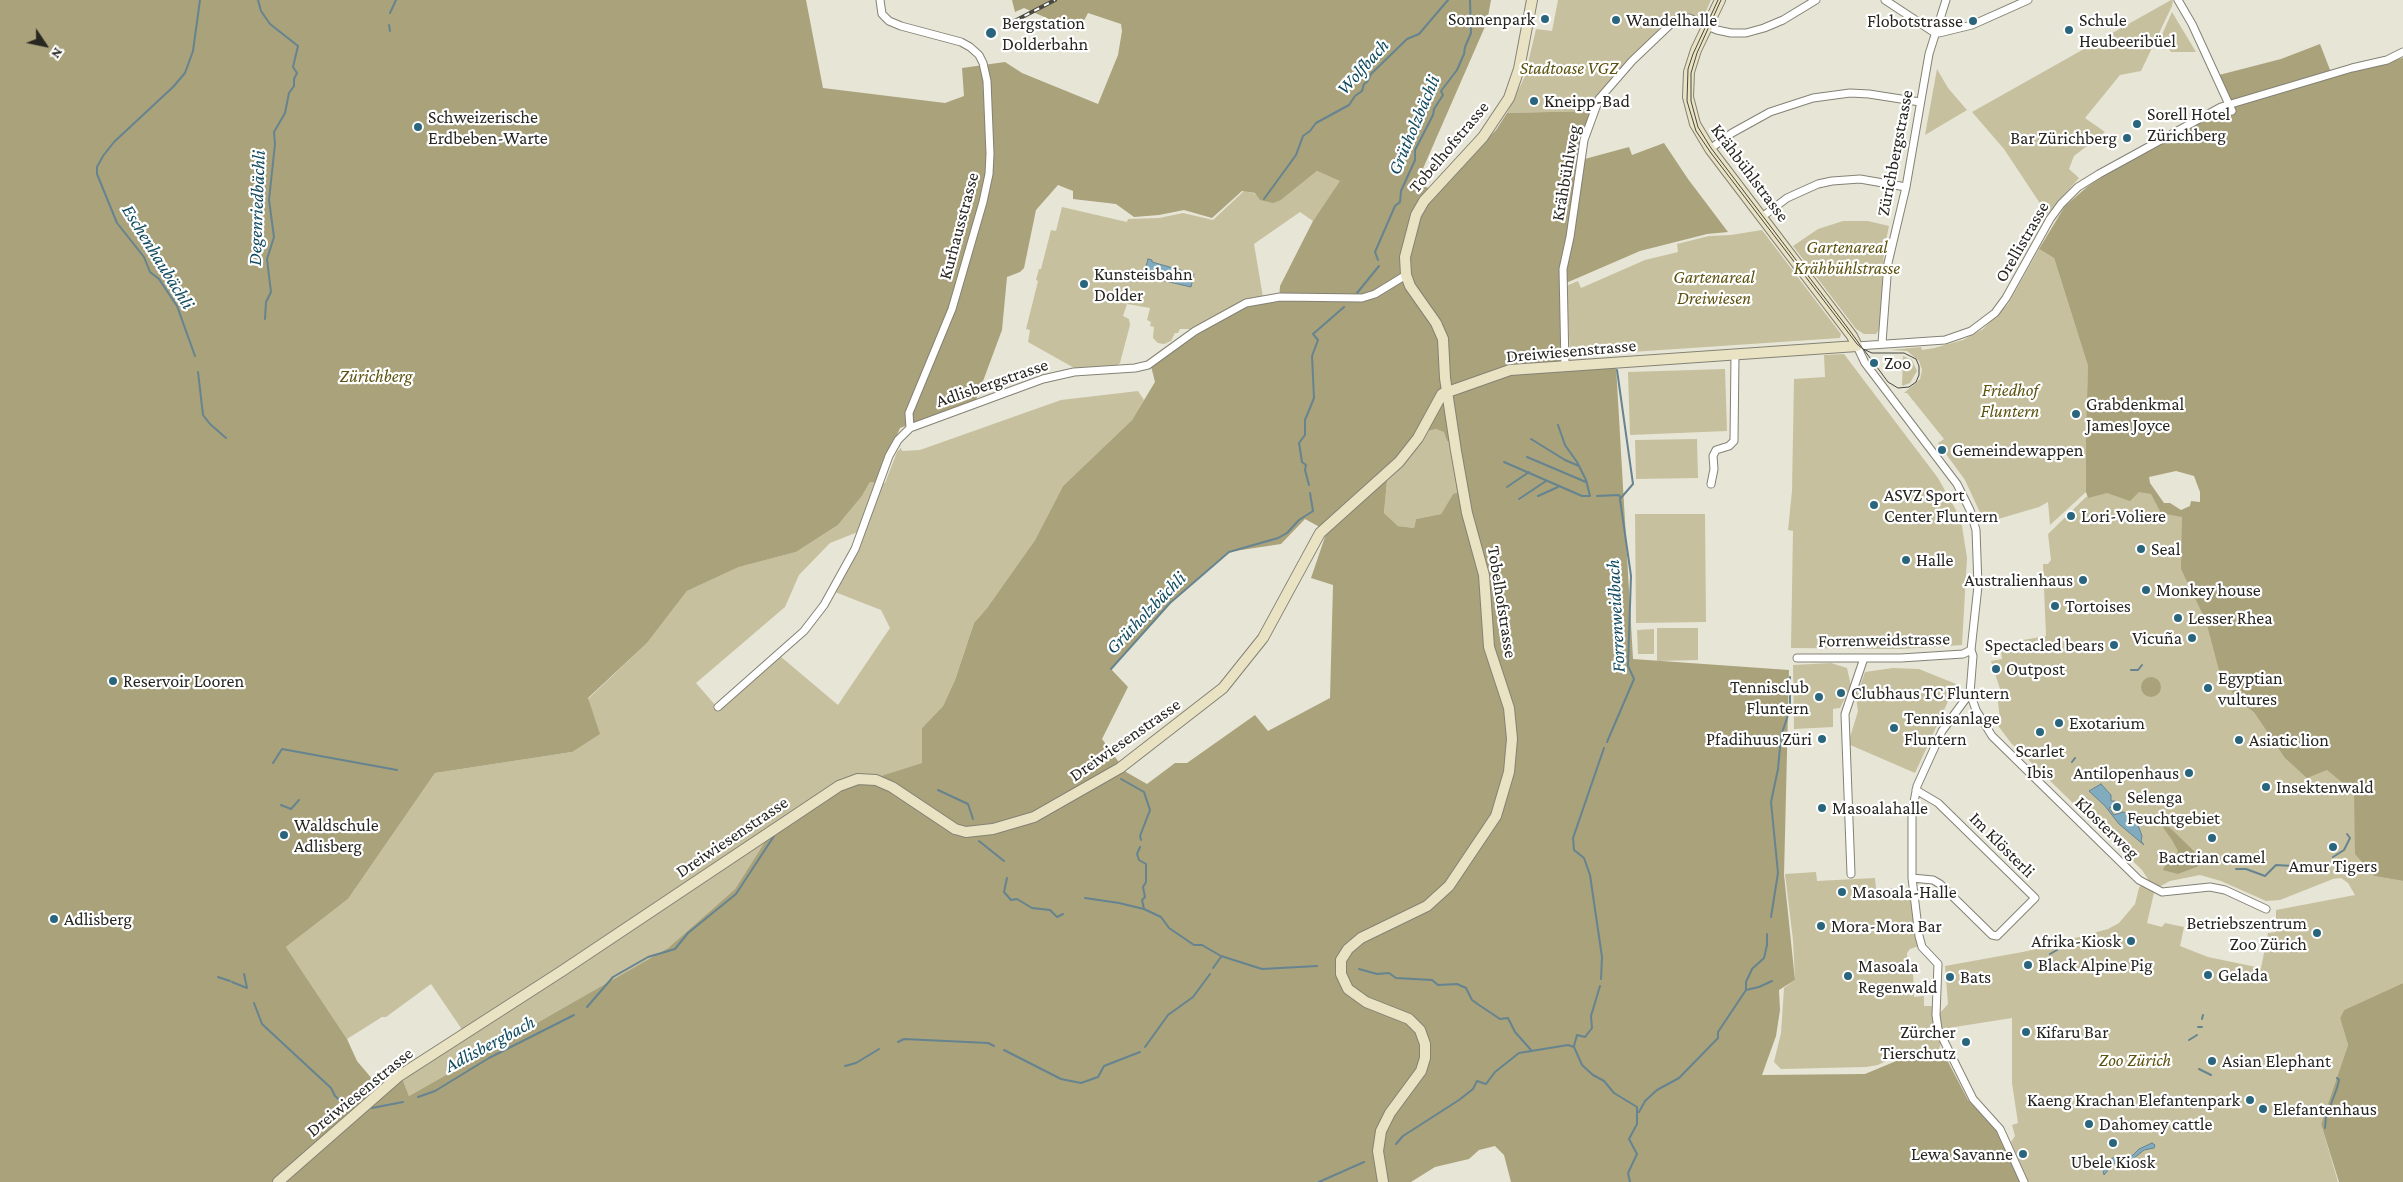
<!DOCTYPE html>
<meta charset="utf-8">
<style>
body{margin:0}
#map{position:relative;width:2403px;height:1182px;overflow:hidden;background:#e7e5d6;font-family:"Crimson Pro",serif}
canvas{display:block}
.north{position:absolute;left:20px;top:20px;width:50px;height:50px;-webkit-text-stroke:4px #fff;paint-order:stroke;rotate:124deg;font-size:14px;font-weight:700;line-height:20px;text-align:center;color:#272621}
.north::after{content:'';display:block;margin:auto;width:18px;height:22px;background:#272621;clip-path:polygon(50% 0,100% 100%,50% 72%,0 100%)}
</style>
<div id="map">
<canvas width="2403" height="1182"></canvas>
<div class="north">N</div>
</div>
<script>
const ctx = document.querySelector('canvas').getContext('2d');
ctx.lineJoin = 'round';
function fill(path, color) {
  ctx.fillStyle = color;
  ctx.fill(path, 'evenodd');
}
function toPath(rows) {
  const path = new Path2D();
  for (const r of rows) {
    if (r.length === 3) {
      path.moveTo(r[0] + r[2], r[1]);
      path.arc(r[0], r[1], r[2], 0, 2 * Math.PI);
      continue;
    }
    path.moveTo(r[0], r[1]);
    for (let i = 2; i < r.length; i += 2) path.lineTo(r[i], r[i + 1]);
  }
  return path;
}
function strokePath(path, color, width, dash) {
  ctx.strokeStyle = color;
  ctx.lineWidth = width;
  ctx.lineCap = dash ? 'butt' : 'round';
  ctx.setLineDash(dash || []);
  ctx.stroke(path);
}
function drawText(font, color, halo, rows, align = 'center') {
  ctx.font = font + ' "Crimson Pro",serif';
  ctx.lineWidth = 4.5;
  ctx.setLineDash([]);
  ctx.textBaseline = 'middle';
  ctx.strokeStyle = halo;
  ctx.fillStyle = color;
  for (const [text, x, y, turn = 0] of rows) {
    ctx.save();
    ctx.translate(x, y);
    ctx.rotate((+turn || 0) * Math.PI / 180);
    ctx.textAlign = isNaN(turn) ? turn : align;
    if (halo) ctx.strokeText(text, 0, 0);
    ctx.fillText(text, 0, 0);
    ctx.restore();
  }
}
fill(toPath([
 [1558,0,1711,0,1703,18,1698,19,1680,16,1620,69,1597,98,1591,111,1507,113,1525,76,1536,29,1552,31],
 [2171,0,2173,0,2172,6,2141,71,2120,75,2085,118,2105,132,2074,156,2069,169,2079,178,2047,214,2004,149,1972,112],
 [2172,12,2196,52,2171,52,2161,37],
 [1937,69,1948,88,1967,110,1925,135],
 [1317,171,1341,181,1313,221,1300,212,1254,244,1263,297,1194,329,1180,329,1178,333,1175,333,1171,341,1164,344,1158,343,1153,338,1154,327,1150,326,1151,322,1147,320,1150,308,1127,304,1123,316,1129,319,1130,325,1120,363,1116,366,1076,369,1028,342,1030,330,1026,329,1038,281,1036,280,1039,269,1041,269,1051,230,1056,231,1062,207,1127,222,1128,219,1159,218,1183,213,1213,220,1244,191,1281,200],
 [1843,221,1868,221,1889,226,1884,250,1880,328,1876,334,1864,334,1856,329,1793,246,1818,229],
 [1762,230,1841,334,1840,338,1572,356,1570,353,1566,286,1578,281,1581,288,1645,260,1678,252,1677,244,1709,236,1731,235],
 [2039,249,2054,258,2088,366,2086,492,2050,525,2048,502,2039,507,1988,522,1982,517,1965,480,1938,443,1944,439,1907,393,1904,393,1920,379,1922,370,1919,361,1907,351,1890,350,1921,347,1922,350,1934,348,1963,340,1983,329,2008,304],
 [1844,354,1938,478,1956,510,1962,526,1967,558,1962,645,1902,649,1791,648,1793,531,1788,530,1792,491,1794,379,1825,377,1824,355],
 [1903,356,1912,360,1917,371,1910,383,1902,386],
 [1725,369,1727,431,1630,435,1628,372],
 [1138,391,1144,400,1132,420,1063,486,1035,540,987,608,974,623,955,680,943,706,922,728,923,763,871,779,773,829,735,889,668,948,409,1096,402,1078,463,1031,431,984,386,1017,382,1017,347,1039,286,947,348,899,435,773,572,752,588,699,647,643,687,591,739,567,796,552,838,525,862,496,870,482,885,483,897,452,901,448,902,451,920,450,1061,400],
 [858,532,835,592,881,610,890,628,838,705,780,656,716,706,696,683,785,607,799,575,830,543],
 [1436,429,1445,432,1447,441,1450,441,1457,494,1453,494,1441,514,1416,519,1414,528,1398,526,1384,513,1388,470,1417,434],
 [1697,439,1698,478,1636,479,1635,440],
 [2148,481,2168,511,2189,515,2367,728,2372,872,2374,876,2403,881,2403,983,2344,1010,2340,1018,2348,1045,2321,1124,2338,1182,2028,1182,2011,1142,2015,1136,2012,1125,2018,1123,2012,1083,2012,1018,1942,1029,1940,1022,1933,1023,1941,1043,1938,1052,1898,1055,1878,1065,1866,1067,1781,1069,1774,1062,1781,1033,1784,988,1795,980,1793,940,1785,874,1816,872,1817,881,1875,878,1876,889,1905,888,1905,893,1910,893,1919,946,1910,949,1907,953,1907,970,1913,970,1914,997,1924,996,1924,1006,1933,1006,1932,1017,1939,1017,1939,1014,1948,1004,1945,966,2028,951,2108,929,2119,923,2135,904,2139,888,2141,885,2143,886,2148,879,2142,870,2011,743,1996,723,2000,719,1998,702,2001,692,1991,661,2002,659,2000,644,2046,636,2043,564,2048,564,2051,560,2048,534,2086,497],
 [2200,875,2221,881,2266,901,2280,900,2333,879,2341,878,2348,883,2355,895,2276,910,2276,932,2268,933,2261,968,2208,957,2180,946,2184,927,2165,923,2162,927,2147,923,2154,893,2159,887,2170,881],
 [1635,514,1705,514,1706,622,1636,623],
 [1657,628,1698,628,1698,660,1657,661],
 [1654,629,1654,654,1638,654,1637,630],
 [1831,663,1847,668,1851,686,1840,708,1833,709,1833,727,1794,729,1793,665],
 [1893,668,1919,669,1956,684,1915,773,1848,744,1858,711,1856,697,1865,672]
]), '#c6c09f');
fill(toPath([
 [0,0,806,0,823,88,945,103,964,96,962,68,1005,62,1022,73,1098,104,1118,55,1122,31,1121,24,1088,13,1078,32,1024,8,1015,12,1012,0,1491,0,1487,22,1418,180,1434,193,1496,130,1507,113,1591,111,1584,133,1561,268,1560,369,1616,366,1633,659,1789,670,1784,875,1795,980,1779,990,1780,1010,1776,1036,1762,1075,1865,1074,1901,1059,1946,1058,1968,1100,1997,1130,2021,1182,1511,1182,1504,1155,1495,1146,1479,1150,1469,1159,1435,1167,1411,1182,0,1182],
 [1317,171,1340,181,1313,221,1280,286,1279,301,1249,305,1225,316,1151,366,1155,382,1132,420,1063,486,1035,540,987,608,974,623,955,680,943,706,922,728,922,763,871,779,839,786,773,829,735,889,668,948,409,1096,402,1078,382,1086,373,1080,357,1061,347,1039,286,947,348,899,435,773,572,752,600,734,588,698,647,643,687,591,739,567,796,552,838,525,862,496,870,482,877,483,900,428,976,400,1002,330,1007,277,1020,272,1024,268,1036,210,1058,185,1073,191,1073,199,1116,204,1134,217,1159,215,1184,210,1212,218,1242,191,1255,193,1260,200,1273,203,1281,200],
 [1436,429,1444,432,1447,441,1450,441,1457,493,1453,494,1441,514,1416,519,1414,528,1398,526,1384,513,1388,470,1417,434],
 [1305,519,1327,531,1311,578,1333,585,1330,698,1268,731,1255,715,1187,763,1175,763,1147,784,1126,772,1102,739,1128,687,1111,669,1170,603,1228,552,1281,544],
 [2320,44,2332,75,2403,58,2403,881,2374,876,2355,854,2354,792,2327,770,2307,778,2285,758,2254,712,2240,702,2221,678,2206,621,2181,569,2182,517,2161,513,2151,494,2139,492,2130,501,2107,493,2088,498,2086,492,2086,434,2088,366,2054,258,2039,249,2065,206,2087,187,2109,172,2219,111,2235,105,2229,97,2219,75,2281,59],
 [2176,471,2194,476,2200,492,2200,502,2191,501,2190,506,2181,510,2170,503,2164,503,2150,483,2149,477],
 [1664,143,1688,179,1728,232,1707,234,1640,251,1566,283,1566,268,1581,160,1629,147,1632,155],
 [2151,687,10],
 [2159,817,2201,858,2202,860,2199,866,2178,874,2163,870,2165,866,2175,860,2178,851,2172,840,2162,826],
 [2403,983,2403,1182,2339,1182,2321,1124,2348,1045,2340,1018,2344,1010]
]), '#a9a27b');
const water = toPath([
 [1148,259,1152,260,1152,262,1194,274,1191,287,1148,277,1143,278,1148,259],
 [2101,784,2111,795,2111,801,2115,801,2114,806,2109,808,2114,815,2123,812,2135,817,2142,836,2141,841,2144,845,2119,824,2105,806,2089,791,2101,784],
 [2152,1143,2155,1145,2154,1148,2144,1150,2123,1167,2114,1163,2104,1175,2103,1170,2112,1158,2132,1156,2139,1149,2152,1143]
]);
fill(water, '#81acbf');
strokePath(water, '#668490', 1);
strokePath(toPath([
 [258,0,261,11,270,24,298,46,293,67,297,73,294,79,294,86,289,93,285,113,274,132,275,144,269,200,274,237,267,259,271,292,266,302,265,319],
 [390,13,396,0],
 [389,25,390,31],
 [1264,199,1296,155,1303,136,1310,131,1316,123,1349,105,1355,96,1362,91,1364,84,1367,82,1371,74,1407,39,1419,34,1448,0],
 [1378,260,1375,252,1395,206,1400,202,1401,191,1415,160,1415,150,1433,115,1434,109,1443,95,1441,91,1457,70,1464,54,1465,47,1471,33,1470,0],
 [1357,293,1379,266],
 [195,356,177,306,159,279,150,272,144,257,117,223,97,174,97,167,103,156,114,142,173,87,185,73,193,51,200,0],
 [198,372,203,415,210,424,226,438],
 [1531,439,1565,460,1579,466],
 [1527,457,1586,482],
 [1504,462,1582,496,1590,496,1586,480,1577,462,1565,445,1558,425],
 [1309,485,1305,470,1306,465,1302,462,1299,443,1305,435,1305,420,1314,398,1312,356,1318,340,1313,334,1344,307],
 [1507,487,1529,472],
 [1538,496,1558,487],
 [1597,496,1619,495,1620,497],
 [1519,499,1546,481],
 [1111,669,1170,603,1229,552,1278,538,1287,533,1299,520,1313,511,1310,493],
 [2131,670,2138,670,2142,665],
 [1607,742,1634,679,1628,666,1631,576,1620,499,1633,484,1617,370],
 [2072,762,2075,758],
 [273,763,282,749,397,770],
 [1121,779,1144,792,1150,810,1140,836,1141,840],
 [938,790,968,804,973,819],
 [281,805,291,809,299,800],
 [979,841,1004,861],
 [1140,847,1137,854,1139,860,1146,864,1146,882,1143,887,1145,897,1142,900,1144,909],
 [2333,857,2344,850,2350,838,2347,834],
 [2236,869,2246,869,2265,876,2276,865,2293,866],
 [1007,878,1004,892,1011,900,1017,899,1032,908,1050,910,1057,917,1063,914],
 [1085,898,1119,903,1144,909,1161,917,1169,928,1194,945,1202,945,1221,956,1262,969,1317,966],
 [1771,917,1778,873,1771,802,1778,769,1781,736,1790,709,1790,677],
 [2050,954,2057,950],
 [1213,968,1221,957],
 [1359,969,1377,974,1389,973,1396,978,1432,980,1438,985,1457,984,1466,988,1472,1000,1479,1005,1500,1019,1508,1018,1515,1032,1531,1050],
 [244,974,247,988],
 [218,977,230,981],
 [1601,979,1602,957,1590,875,1584,858,1574,850,1573,838,1604,748],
 [232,982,247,988],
 [1746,990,1759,987,1772,981],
 [254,1003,262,1024,331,1088,335,1096,344,1104,356,1104],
 [587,1007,613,977,648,957,675,949,688,933,736,894,774,836],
 [2202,1019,2203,1015],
 [2198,1027,2202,1027],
 [2189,1040,2197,1035],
 [898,1042,904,1039,988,1043,994,1046],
 [1574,1046,1577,1035,1585,1037,1592,1028,1591,1016,1600,986],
 [1145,1047,1168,1015,1193,997,1210,974],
 [1004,1050,1061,1079,1081,1083,1098,1077,1104,1066,1140,1052],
 [845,1066,856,1063,879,1049],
 [2199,1069,2211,1075],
 [418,1097,435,1091,489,1058,574,1015],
 [372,1108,403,1102],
 [1639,1112,1645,1101,1657,1090,1679,1078,1718,1038,1718,1032,1746,990,1746,982,1752,969,1764,958,1767,945,1767,934],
 [2325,1128,2326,1117,2337,1088,2339,1080,2337,1078],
 [1396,1144,1403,1136,1459,1100,1473,1089,1477,1081,1486,1084,1495,1072,1519,1053,1568,1045,1574,1047,1582,1065,1593,1075,1604,1081,1614,1093,1637,1107,1637,1124,1629,1139,1637,1154,1628,1173,1630,1182],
 [1319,1182,1364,1162]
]), '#668490', 2);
const street = toPath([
 [880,0,882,14,889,21,901,26,961,42,970,47,979,55,983,63,987,81,990,154,989,174,983,202,952,309,909,413,910,428],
 [1885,0,1935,33,1939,33,1972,25,2028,0],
 [2178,0,2192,24,2232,111],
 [1710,149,1732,133,1770,112,1813,98,1850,93,1869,94,1920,102],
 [1762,217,1787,198,1818,184,1832,181,1860,179,1906,187],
 [1882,343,1888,263,1906,187,1929,54,1946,0],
 [1565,366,1563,269,1570,237,1584,140,1599,99,1632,61,1675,20,1689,18,1717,30,1731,33,1746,33,1764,28,1783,20,1816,0],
 [1711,484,1714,469,1713,456,1716,450,1729,446,1734,441,1735,355],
 [1797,658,1901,658,1963,654,1971,650],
 [1970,693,1976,710,1992,736,2139,880,2162,892,2210,887,2225,890,2266,909],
 [718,707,804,631,824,605,855,549,889,456,898,440,910,428,1043,379,1074,372,1135,368,1148,365,1195,331,1246,303,1280,297,1362,298,1375,294,1406,275],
 [1851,874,1845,714,1864,658],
 [1912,878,1933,880,1940,884,1992,935,1997,936,2035,898,1938,803,1916,790],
 [2024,1182,2000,1129,1973,1099,1938,1029,1936,1015,1938,964,1922,947,1919,936,1912,878,1912,813,1917,786,1942,731,1970,693,1973,656,1971,650,1978,586,1976,530,1970,510,1957,484,1865,363,1857,346,1945,340,1971,331,1995,313,2006,298,2050,219,2061,204,2078,187,2099,174,2221,107,2352,68,2387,60,2403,52]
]);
const secondary = toPath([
 [278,1182,399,1076,562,971,839,786,858,779,876,780,892,787,955,829,966,832,993,829,1034,817,1120,768,1223,688,1263,638,1320,533,1399,462,1418,438,1442,394,1510,370,1857,346,1852,336,1710,149,1695,124,1688,97,1689,72,1696,50,1720,0],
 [1383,1182,1378,1151,1381,1131,1390,1113,1421,1071,1425,1058,1425,1044,1420,1030,1409,1019,1366,1002,1348,989,1341,974,1341,960,1348,949,1361,938,1427,906,1449,886,1496,816,1509,772,1512,739,1509,708,1489,647,1484,575,1467,513,1456,451,1445,378,1443,339,1436,323,1410,286,1406,275,1405,257,1416,215,1424,201,1483,137,1509,98,1519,69,1532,0]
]);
strokePath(street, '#848275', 9);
strokePath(secondary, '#848275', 12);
strokePath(street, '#fff', 7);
strokePath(secondary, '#e9e3c4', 10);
strokePath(toPath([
 [1718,0,1693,54,1688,69,1687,101,1696,131,1711,153,1857,344,1863,349,1872,353,1904,353,1916,359,1919,366,1919,375,1916,382,1909,387,1898,388,1888,382,1874,363,1864,350,1863,349,1860,345,1858,342,1847,327,1711,148,1698,127,1691,101,1691,73,1697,53,1721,0]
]), '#494841', 1);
const rail = toPath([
 [1005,26,1055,0]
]);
strokePath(rail, '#494841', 4);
strokePath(rail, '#fff', 2, [5.5]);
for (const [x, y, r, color] of [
 [1545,19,5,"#29657d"],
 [1616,20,5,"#29657d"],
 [1973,21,5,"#29657d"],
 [2069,30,5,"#29657d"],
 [991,33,6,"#29657d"],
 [1534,101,5,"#29657d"],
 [2137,124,5,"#29657d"],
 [418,127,5,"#29657d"],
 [2127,138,5,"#29657d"],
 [1084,284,5,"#29657d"],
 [1874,363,5,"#29657d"],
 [2076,414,5,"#29657d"],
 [1942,450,5,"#29657d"],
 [1874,505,5,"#29657d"],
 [2071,516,5,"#29657d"],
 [2141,549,5,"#29657d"],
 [1906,560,5,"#29657d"],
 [2083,580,5,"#29657d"],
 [2146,590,5,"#29657d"],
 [2055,606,5,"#29657d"],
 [2178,618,5,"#29657d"],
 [2192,638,5,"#29657d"],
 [2114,645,5,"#29657d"],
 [1996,669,5,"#29657d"],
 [113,681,5,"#29657d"],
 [2208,688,5,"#29657d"],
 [1841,693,5,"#29657d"],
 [1819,697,5,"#29657d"],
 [2059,723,5,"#29657d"],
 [1894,728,5,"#29657d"],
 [2040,732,5,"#29657d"],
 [1822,739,5,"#29657d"],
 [2239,740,5,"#29657d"],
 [2189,773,5,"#29657d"],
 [2266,787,5,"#29657d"],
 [2117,807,5,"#29657d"],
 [1822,808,5,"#29657d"],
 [284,835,5,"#29657d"],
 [2212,838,5,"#29657d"],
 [2333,847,5,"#29657d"],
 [1842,892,5,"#29657d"],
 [54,919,5,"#29657d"],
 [1821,926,5,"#29657d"],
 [2317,933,5,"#29657d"],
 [2131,941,5,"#29657d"],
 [2028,965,5,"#29657d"],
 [2208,975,5,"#29657d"],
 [1848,976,5,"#29657d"],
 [1950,977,5,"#29657d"],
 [2026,1032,5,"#29657d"],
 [1966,1042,5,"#29657d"],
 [2212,1061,5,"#29657d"],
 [2250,1100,5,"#29657d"],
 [2263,1109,5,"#29657d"],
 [2089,1124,5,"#29657d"],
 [2113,1143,5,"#29657d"],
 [2023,1154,5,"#29657d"]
]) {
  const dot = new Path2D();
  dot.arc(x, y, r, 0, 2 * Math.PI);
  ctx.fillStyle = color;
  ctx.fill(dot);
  strokePath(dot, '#fff', 2);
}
drawText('18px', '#272621', '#fff', [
 ["Sonnenpark",1535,19,"right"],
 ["Wandelhalle",1626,20],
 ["Schule",2079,20],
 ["Heubeeribüel",2079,41],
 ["Flobotstrasse",1963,21,"right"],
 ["Bergstation",1002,23],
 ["Dolderbahn",1002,44],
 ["Kneipp-Bad",1544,101],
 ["Sorell Hotel",2147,114],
 ["Zürichberg",2147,135],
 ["Schweizerische",428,117],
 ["Erdbeben-Warte",428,138],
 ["Bar Zürichberg",2117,138,"right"],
 ["Kunsteisbahn",1094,274],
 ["Dolder",1094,295],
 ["Zoo",1884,363],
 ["Grabdenkmal",2086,404],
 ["James Joyce",2086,425],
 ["Gemeindewappen",1952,450],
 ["ASVZ Sport",1884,495],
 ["Center Fluntern",1884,516],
 ["Lori-Voliere",2081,516],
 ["Seal",2151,549],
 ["Halle",1916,560],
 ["Australienhaus",2073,580,"right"],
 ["Monkey house",2156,590],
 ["Tortoises",2065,606],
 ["Lesser Rhea",2188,618],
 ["Vicuña",2182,638,"right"],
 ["Spectacled bears",2104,645,"right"],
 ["Outpost",2006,669],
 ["Egyptian",2218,678],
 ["vultures",2218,699],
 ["Reservoir Looren",123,681],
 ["Tennisclub",1809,687,"right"],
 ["Fluntern",1809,708,"right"],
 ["Clubhaus TC Fluntern",1851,693],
 ["Tennisanlage",1904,718],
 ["Fluntern",1904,739],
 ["Exotarium",2069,723],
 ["Pfadihuus Züri",1812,739,"right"],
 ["Asiatic lion",2249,740],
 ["Scarlet",2040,751,"center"],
 ["Ibis",2040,772,"center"],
 ["Antilopenhaus",2179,773,"right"],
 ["Insektenwald",2276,787],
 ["Selenga",2127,797],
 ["Feuchtgebiet",2127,818],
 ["Masoalahalle",1832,808],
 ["Waldschule",294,825],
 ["Adlisberg",294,846],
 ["Bactrian camel",2212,857,"center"],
 ["Amur Tigers",2333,866,"center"],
 ["Masoala-Halle",1852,892],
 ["Adlisberg",64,919],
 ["Betriebszentrum",2307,923,"right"],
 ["Zoo Zürich",2307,944,"right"],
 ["Mora-Mora Bar",1831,926],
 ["Afrika-Kiosk",2121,941,"right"],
 ["Black Alpine Pig",2038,965],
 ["Masoala",1858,966],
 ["Regenwald",1858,987],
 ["Gelada",2218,975],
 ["Bats",1960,977],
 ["Zürcher",1956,1032,"right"],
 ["Tierschutz",1956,1053,"right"],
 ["Kifaru Bar",2036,1032],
 ["Asian Elephant",2222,1061],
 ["Kaeng Krachan Elefantenpark",2240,1100,"right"],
 ["Elefantenhaus",2273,1109],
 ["Dahomey cattle",2099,1124],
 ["Lewa Savanne",2013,1154,"right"],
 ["Ubele Kiosk",2113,1162,"center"]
], 'left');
drawText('italic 18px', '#5d520f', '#fff', [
 ["Stadtoase VGZ",1569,68],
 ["Gartenareal",1847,247],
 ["Krähbühlstrasse",1847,268],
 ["Gartenareal",1714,277],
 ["Dreiwiesen",1714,298],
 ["Zürichberg",376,376],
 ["Friedhof",2010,390],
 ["Fluntern",2010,411],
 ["Zoo Zürich",2135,1060]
]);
drawText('18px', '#272621', '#fff', [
 ["Tobelhofstrasse",1449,147,-50],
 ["Zürichbergstrasse",1895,153,-79],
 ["Krähbühlweg",1566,173,-80],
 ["Krähbühlstrasse",1750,173,53],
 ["Kurhausstrasse",959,226,-75],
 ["Orellistrasse",2022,242,-60],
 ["Dreiwiesenstrasse",1571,351,-5],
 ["Adlisbergstrasse",992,383,-19],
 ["Tobelhofstrasse",1502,602,81],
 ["Forrenweidstrasse",1884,640,-1],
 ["Dreiwiesenstrasse",1125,740,-35],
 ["Klosterweg",2107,828,44],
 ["Dreiwiesenstrasse",732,837,-34],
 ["Im Klösterli",2002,845,45],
 ["Dreiwiesenstrasse",360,1092,-39]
]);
drawText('italic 19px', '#104a5f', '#fff', [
 ["Wolfbach",1363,67,-48],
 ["Grütholzbächli",1414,125,-67],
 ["Degenriedbächli",257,208,-88],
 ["Eschenhaubächli",158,257,58],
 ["Grütholzbächli",1146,613,-46],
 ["Forrenweidbach",1616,616,-93],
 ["Adlisbergbach",490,1044,-28]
]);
</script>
